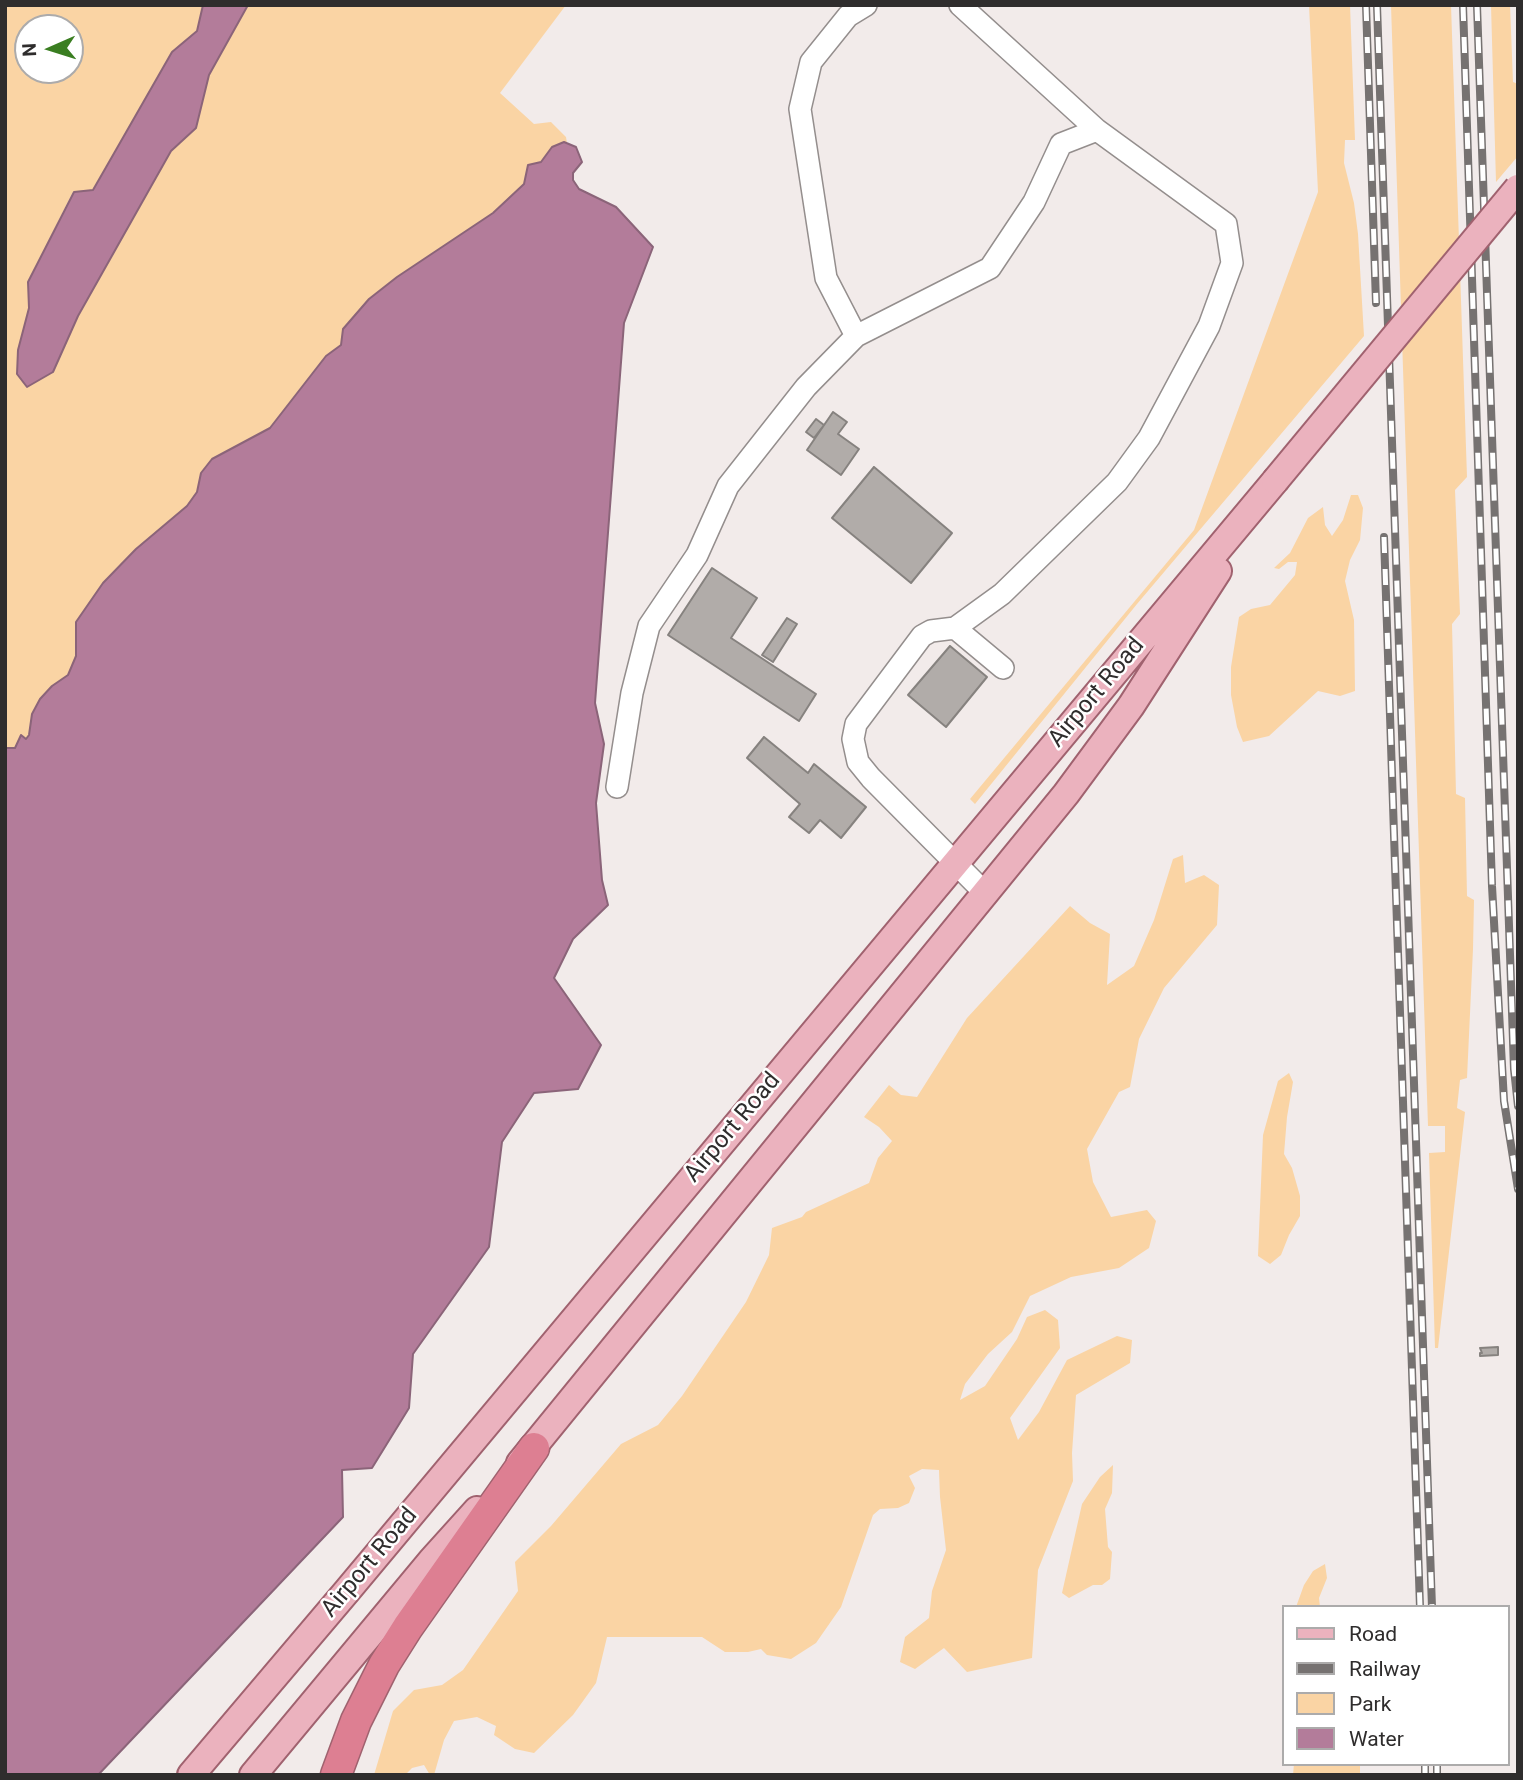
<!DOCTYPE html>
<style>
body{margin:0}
#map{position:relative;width:1523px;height:1780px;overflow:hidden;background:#f2ebea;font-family:Roboto,sans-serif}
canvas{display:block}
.frame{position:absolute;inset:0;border:7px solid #2f2d2d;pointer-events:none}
.legend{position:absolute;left:1282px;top:1605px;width:228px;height:161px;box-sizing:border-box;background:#fff;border:2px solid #acabab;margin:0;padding:9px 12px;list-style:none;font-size:21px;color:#2f2d2d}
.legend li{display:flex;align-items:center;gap:14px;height:35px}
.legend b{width:35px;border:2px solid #acabab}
.north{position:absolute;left:14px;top:14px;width:70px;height:70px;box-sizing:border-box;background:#fff;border:2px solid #acabab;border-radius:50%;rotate:267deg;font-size:19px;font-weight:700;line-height:28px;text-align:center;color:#2f2d2d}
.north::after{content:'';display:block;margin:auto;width:24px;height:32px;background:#3a7e21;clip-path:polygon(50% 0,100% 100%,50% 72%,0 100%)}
</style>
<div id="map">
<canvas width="1523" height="1780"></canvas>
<div class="frame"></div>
<ul class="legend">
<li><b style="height:9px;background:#ebb2be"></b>Road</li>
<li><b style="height:9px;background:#767271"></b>Railway</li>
<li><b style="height:19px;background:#fad4a4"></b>Park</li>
<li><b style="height:19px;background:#b37c9a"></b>Water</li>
</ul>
<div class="north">N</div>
</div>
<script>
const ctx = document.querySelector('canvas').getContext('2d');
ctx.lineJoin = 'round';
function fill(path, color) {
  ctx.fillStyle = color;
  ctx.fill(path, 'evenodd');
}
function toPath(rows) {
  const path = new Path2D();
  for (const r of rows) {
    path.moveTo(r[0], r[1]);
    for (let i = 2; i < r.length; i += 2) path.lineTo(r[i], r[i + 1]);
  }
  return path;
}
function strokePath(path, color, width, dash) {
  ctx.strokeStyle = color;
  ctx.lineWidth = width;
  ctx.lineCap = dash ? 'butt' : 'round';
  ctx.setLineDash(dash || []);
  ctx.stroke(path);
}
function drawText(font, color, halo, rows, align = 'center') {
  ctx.font = font + ' Roboto,sans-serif';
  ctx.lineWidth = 5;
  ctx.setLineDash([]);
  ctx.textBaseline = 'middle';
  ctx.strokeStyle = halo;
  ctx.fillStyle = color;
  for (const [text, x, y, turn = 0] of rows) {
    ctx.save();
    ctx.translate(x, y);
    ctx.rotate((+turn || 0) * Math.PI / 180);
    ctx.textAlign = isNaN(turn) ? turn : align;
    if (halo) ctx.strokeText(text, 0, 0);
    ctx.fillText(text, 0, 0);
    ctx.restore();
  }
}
fill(toPath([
 [5,5,203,5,197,31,172,52,93,190,73,192,28,282,29,308,18,350,53,372,78,316,171,151,196,128,209,75,248,5,566,5,500,93,534,124,551,122,566,137,567,143,564,142,552,147,524,184,493,213,397,277,369,299,343,329,341,345,326,356,270,428,201,473,197,492,187,506,136,549,103,583,76,622,76,657,68,675,52,686,32,714,29,735,25,739,15,748,5,748],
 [28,28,70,28,70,70,28,70],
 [1309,5,1350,5,1355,140,1345,140,1344,163,1354,203,1358,234,1364,336,1137,604,975,804,970,799,1194,530,1318,192],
 [1391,5,1451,5,1467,477,1455,490,1460,614,1452,624,1456,794,1465,798,1467,896,1474,900,1473,949,1467,1078,1460,1080,1457,1108,1465,1112,1438,1348,1435,1348,1429,1153,1445,1152,1445,1126,1428,1126],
 [1491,5,1510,5,1513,82,1518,84,1518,156,1496,182],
 [1351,495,1358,495,1363,508,1360,540,1350,560,1345,581,1354,620,1355,691,1340,696,1318,691,1269,736,1243,742,1237,727,1231,695,1231,667,1239,617,1251,609,1270,605,1295,575,1297,562,1288,562,1279,569,1274,568,1290,553,1308,518,1323,507,1325,525,1332,536,1343,520],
 [1183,855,1185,883,1204,875,1219,885,1217,925,1164,988,1139,1039,1130,1087,1119,1092,1087,1149,1093,1182,1111,1217,1147,1210,1156,1221,1149,1248,1119,1268,1071,1277,1030,1296,1012,1332,988,1354,965,1384,960,1400,985,1386,1017,1339,1027,1317,1045,1310,1058,1320,1060,1348,1010,1418,1018,1440,1039,1412,1067,1360,1117,1336,1132,1340,1130,1363,1076,1395,1072,1453,1073,1481,1038,1570,1032,1658,967,1672,944,1648,915,1669,900,1662,905,1637,929,1618,932,1591,946,1550,940,1497,939,1470,922,1469,909,1476,915,1488,909,1503,898,1508,880,1509,873,1515,841,1607,816,1643,791,1659,767,1655,761,1649,748,1652,725,1652,702,1637,607,1637,596,1683,573,1715,534,1753,515,1749,494,1735,496,1726,477,1717,454,1721,444,1740,434,1775,430,1775,424,1765,412,1768,405,1775,374,1775,393,1711,414,1690,442,1685,463,1670,518,1591,515,1562,551,1526,621,1444,658,1425,682,1396,746,1302,769,1255,772,1228,802,1217,806,1212,869,1183,878,1158,892,1141,879,1127,864,1117,889,1085,901,1095,917,1097,967,1018,1070,906,1090,923,1110,934,1107,985,1134,966,1154,920,1173,859],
 [1289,1073,1293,1082,1287,1117,1284,1154,1292,1168,1300,1196,1300,1216,1289,1235,1281,1255,1270,1264,1258,1256,1263,1135,1278,1081],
 [1113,1465,1112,1493,1105,1509,1108,1547,1112,1552,1110,1579,1102,1585,1093,1585,1069,1598,1062,1593,1082,1504,1100,1477],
 [1325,1564,1327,1578,1319,1598,1320,1607,1296,1607,1304,1585,1313,1571],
 [1294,1764,1360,1764,1360,1775,1293,1775]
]), '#fad4a4');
const water = toPath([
 [203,5,248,5,209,75,196,128,171,151,78,316,53,372,27,387,17,374,18,350,29,308,28,282,74,192,93,190,172,52,197,31,203,5],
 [564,142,576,147,582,162,573,173,573,180,579,189,616,207,653,247,624,323,595,703,604,744,596,803,602,880,608,905,573,939,554,978,601,1045,578,1089,534,1093,502,1142,489,1247,413,1354,409,1408,372,1468,342,1470,343,1517,98,1775,5,1775,5,748,15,748,21,735,26,739,29,735,32,714,40,699,52,686,68,675,76,656,76,622,103,583,136,549,187,506,197,492,201,473,212,459,270,428,326,356,341,345,343,329,369,299,397,277,493,213,524,184,528,165,541,162,552,147,564,142]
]);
fill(water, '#b37c9a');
strokePath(water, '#8b6479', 2);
const building = toPath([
 [833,412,847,422,838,434,859,449,841,475,807,450,833,412],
 [816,419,824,425,814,438,806,432,816,419],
 [874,467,952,533,911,583,832,518,874,467],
 [712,568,757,598,731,638,816,694,799,721,668,635,712,568],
 [787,618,797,624,773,662,762,655,787,618],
 [950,646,987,677,946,727,908,695,950,646],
 [764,737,808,773,814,764,866,807,841,838,820,820,809,833,789,817,800,804,747,758,764,737],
 [1498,1347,1498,1355,1480,1356,1480,1353,1482,1353,1480,1348,1498,1347]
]);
fill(building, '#b1aca9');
strokePath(building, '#86827f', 2);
const minor = toPath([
 [960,5,1097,130],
 [856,336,826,278,800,109,811,62,848,16,866,5],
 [617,787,632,693,649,626,697,555,728,486,806,387,856,336,990,268,1034,202,1061,144,1097,130,1226,224,1232,263,1209,326,1149,438,1117,482,1002,594,955,628],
 [985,893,871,778,858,762,853,739,856,724,922,636,931,631,955,628,1003,668]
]);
const major = toPath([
 [520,1463,1066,794,1131,706,1218,571],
 [191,1775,347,1591,1275,481],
 [253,1775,431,1561,477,1510]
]);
const highway = toPath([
 [336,1775,356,1721,384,1665,408,1627,534,1448]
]);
strokePath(minor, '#948e8d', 24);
strokePath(major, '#a0626f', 30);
strokePath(highway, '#a0626f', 33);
strokePath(minor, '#fff', 21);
strokePath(major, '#ebb2be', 26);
strokePath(highway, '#dd7f92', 30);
const rail = toPath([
 [1366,5,1376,303],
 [1377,5,1432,1607],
 [1463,5,1492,886,1504,1101,1518,1189],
 [1477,5,1514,1069,1518,1106],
 [1384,537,1420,1607],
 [1425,1764,1425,1775],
 [1437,1764,1437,1775]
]);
strokePath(rail, '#767271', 8);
strokePath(rail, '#fff', 5, [16]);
const majorBridge = toPath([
 [1275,481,1518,188]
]);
strokePath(majorBridge, '#a0626f', 30, []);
strokePath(majorBridge, '#ebb2be', 26);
drawText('24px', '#2f2d2d', '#fff', [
 ["Airport Road",1097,693,-50],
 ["Airport Road",733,1128,-50],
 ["Airport Road",370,1563,-50]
]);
</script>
